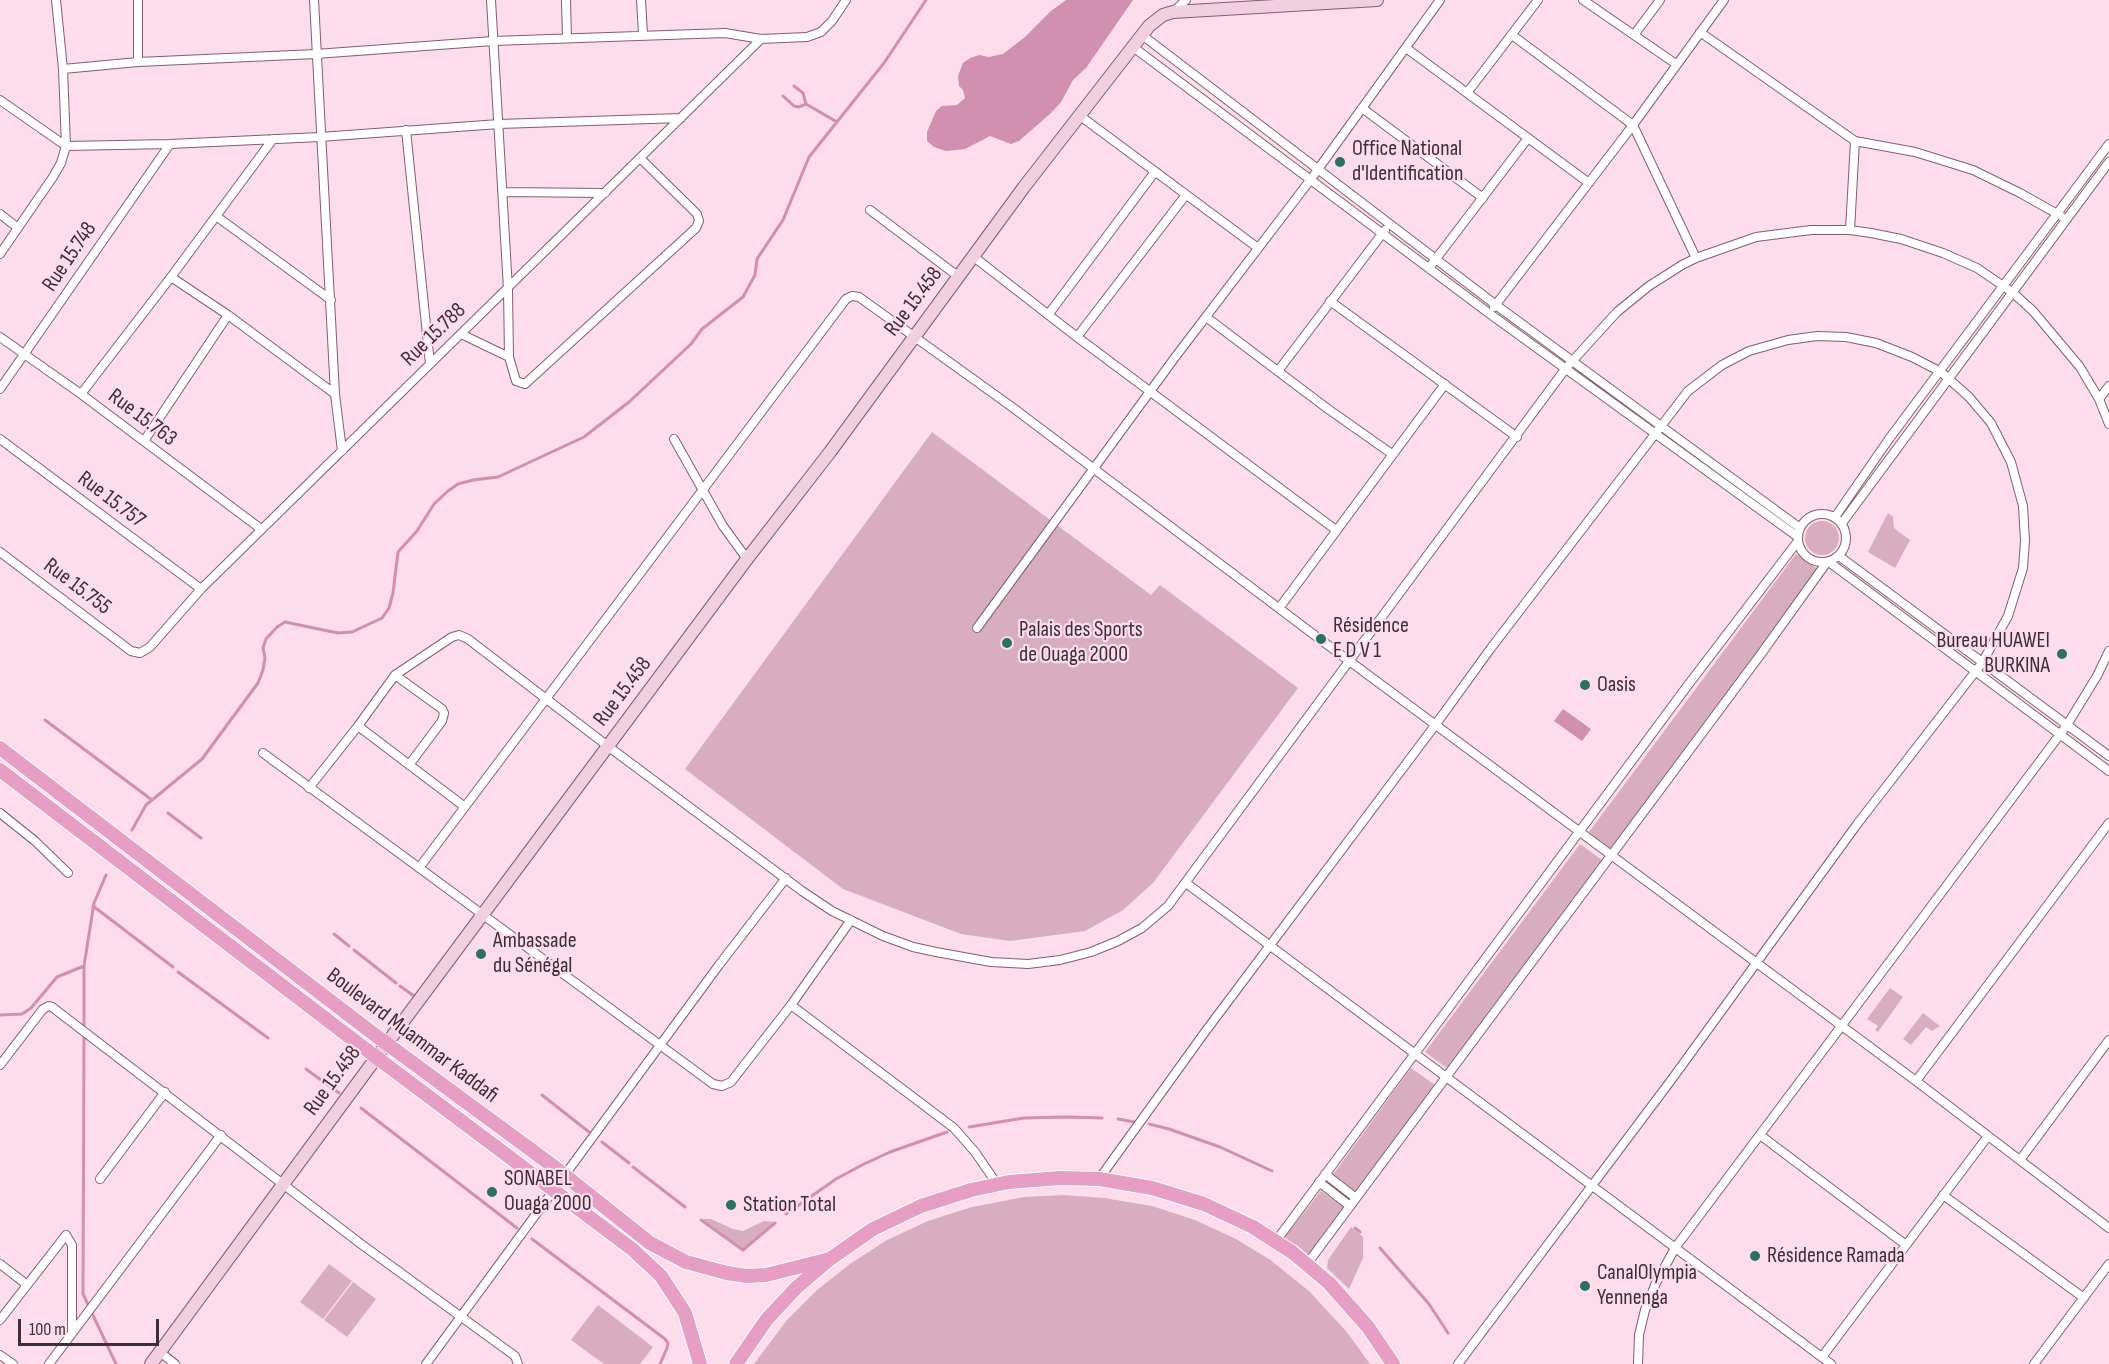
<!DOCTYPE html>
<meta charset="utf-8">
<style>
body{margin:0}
#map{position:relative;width:2109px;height:1364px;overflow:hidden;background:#fdddeb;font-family:"Sofia Sans Condensed",sans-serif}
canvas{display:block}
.scale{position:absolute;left:18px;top:1319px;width:141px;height:27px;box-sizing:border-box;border:3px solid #3e2f36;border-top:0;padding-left:8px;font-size:18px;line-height:21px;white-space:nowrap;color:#3e2f36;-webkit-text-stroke:4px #fdddeb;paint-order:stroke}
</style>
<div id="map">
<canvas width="2109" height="1364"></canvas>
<div class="scale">100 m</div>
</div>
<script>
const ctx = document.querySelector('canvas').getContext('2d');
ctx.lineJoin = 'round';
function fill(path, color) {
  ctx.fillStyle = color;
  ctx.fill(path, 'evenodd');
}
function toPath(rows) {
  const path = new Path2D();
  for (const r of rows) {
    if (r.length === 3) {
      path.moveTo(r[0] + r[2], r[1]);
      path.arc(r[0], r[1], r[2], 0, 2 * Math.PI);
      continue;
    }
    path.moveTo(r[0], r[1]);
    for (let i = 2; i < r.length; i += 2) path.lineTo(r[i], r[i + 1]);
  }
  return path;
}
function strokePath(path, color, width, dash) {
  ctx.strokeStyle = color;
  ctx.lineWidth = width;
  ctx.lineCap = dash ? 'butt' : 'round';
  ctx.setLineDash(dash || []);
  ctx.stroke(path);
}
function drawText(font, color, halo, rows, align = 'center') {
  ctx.font = font + ' "Sofia Sans Condensed",sans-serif';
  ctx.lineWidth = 4.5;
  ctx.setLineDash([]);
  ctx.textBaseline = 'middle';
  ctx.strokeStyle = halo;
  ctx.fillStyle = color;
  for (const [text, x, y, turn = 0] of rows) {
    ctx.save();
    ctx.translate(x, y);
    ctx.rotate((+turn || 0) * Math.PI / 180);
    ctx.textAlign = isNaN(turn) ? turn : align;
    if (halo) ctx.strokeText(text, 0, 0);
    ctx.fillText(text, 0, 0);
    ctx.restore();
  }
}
fill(toPath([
 [932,432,1151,595,1160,585,1298,688,1153,883,1123,910,1085,931,1010,941,961,934,843,889,685,769],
 [1888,513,1893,517,1894,528,1910,540,1895,568,1868,552],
 [1822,538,17],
 [1796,554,1819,570,1612,850,1589,832],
 [1580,844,1602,860,1447,1068,1425,1052],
 [1890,988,1903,997,1878,1032,1875,1030,1878,1026,1867,1019],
 [1923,1013,1940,1026,1932,1031,1926,1027,1911,1045,1903,1039],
 [1411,1068,1435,1085,1355,1193,1332,1176],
 [1321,1191,1345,1208,1308,1257,1284,1238],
 [1064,1195,1104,1198,1152,1206,1195,1220,1236,1239,1269,1259,1309,1291,1346,1331,1370,1364,754,1364,787,1320,817,1290,850,1264,887,1240,928,1221,972,1207,1024,1197],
 [701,1219,711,1219,733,1229,743,1231,764,1221,776,1222,743,1249],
 [1351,1227,1363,1237,1363,1258,1349,1289,1327,1268,1328,1260],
 [329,1264,352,1281,323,1319,300,1302],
 [353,1282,376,1299,347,1337,324,1320],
 [598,1305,653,1347,640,1364,604,1364,571,1340]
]), '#d9adc0');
fill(toPath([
 [1066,0,1133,0,1086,68,1073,80,1061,102,1051,113,1019,141,1011,144,990,136,965,149,946,151,934,147,927,141,927,132,936,111,942,106,957,105,965,98,963,90,959,86,958,76,963,63,970,58,979,55,989,57,1003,54,1025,37,1051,11],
 [1563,709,1591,729,1582,741,1554,721]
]), '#d190af');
strokePath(toPath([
 [794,86,803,93,806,104],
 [783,96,794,106,799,107,806,104,837,122],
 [45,720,152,800],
 [168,813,201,838],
 [132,830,146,805,202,759,258,683,263,670,265,658,263,648,266,639,277,627,285,622,338,633,352,632,382,618,389,608,393,593,398,552,417,531,434,504,448,491,458,484,473,480,498,477,584,437,629,402,691,344,702,329,743,297,755,275,757,259,783,220,809,157,884,63,926,0],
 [93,906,173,967],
 [334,934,349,946],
 [354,950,396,983],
 [178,972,268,1038],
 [400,986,414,996],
 [0,1015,22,1014,31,1008,57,977,84,966],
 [84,1027,84,966,94,903,106,875],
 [84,1034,83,1294,116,1364],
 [306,1069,339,1093],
 [542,1095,589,1132],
 [361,1108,517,1228],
 [1118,1119,1134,1122],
 [1149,1124,1169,1129,1220,1147,1272,1171],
 [969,1127,1024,1118,1067,1117,1102,1118],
 [602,1142,629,1163],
 [633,1167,685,1207],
 [786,1214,836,1179,862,1165,890,1152,947,1132],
 [701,1220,743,1250,775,1223],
 [1355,1228,1360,1232],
 [532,1239,665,1339,668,1343,667,1348,660,1364],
 [1380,1248,1429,1304,1448,1333]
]), '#d190af', 3);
const street = toPath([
 [138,0,138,62],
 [314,0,335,394,342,451],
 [491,0,508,289,509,357,516,381,525,384,696,228,699,221,697,214,640,158],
 [566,0,567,38],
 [641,0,643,34],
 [1583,0,1676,64],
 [1173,12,1186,0],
 [1700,32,1855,141,1915,152,1973,170,2020,193,2061,216],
 [1142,35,1496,305,1800,528],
 [1512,35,1633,125,1696,258],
 [1634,35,1660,0],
 [1133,47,1490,314,1798,537],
 [1406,48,1589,183],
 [63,69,138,62,316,54,493,41,725,33,761,39,807,37,821,32,832,21,846,0],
 [1467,93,1538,0],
 [0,100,66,146],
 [1362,108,1483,198],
 [1079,115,1258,248],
 [406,130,430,364],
 [66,146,170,144,320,137,499,124,681,118],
 [503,192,605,193],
 [870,210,959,277],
 [0,214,18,228],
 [216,216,331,300],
 [1850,230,1855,141],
 [0,254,53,177,61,163,66,146,63,69,56,0],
 [974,257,1077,337,1336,530],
 [1429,268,1528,138],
 [171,277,228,315,335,394],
 [1330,301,1517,437],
 [1494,307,1633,125,1724,0],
 [1048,315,1154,173],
 [1206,317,1328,409,1392,454],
 [461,334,509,357],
 [0,337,81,394,261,529],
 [1077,337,1185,196],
 [1278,371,1385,230],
 [0,389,170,144],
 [81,394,171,277,273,139],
 [2099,399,2109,386],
 [0,439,201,589],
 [674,439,723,526,747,559],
 [144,441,228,315],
 [1822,538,24],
 [1835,517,1889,439,2109,144],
 [1842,523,2109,162],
 [0,552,131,651,140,653,150,647,201,589,761,39],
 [1839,556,2109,756],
 [1829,562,2109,771],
 [1280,607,1445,384],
 [977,628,1176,356,1311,179,1440,0],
 [395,675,442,709,444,713,442,721,409,765],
 [358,726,465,807],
 [263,753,713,1084,722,1086,731,1082,791,1005,851,920],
 [309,788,358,726,395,675,452,637,459,635,468,639,609,747,802,891,832,911,883,936,913,947,936,952,991,962,1028,964,1060,960,1091,952,1118,941,1142,928,1168,906,1566,368,1617,312,1649,286,1682,265,1696,258,1756,237,1811,230,1850,230,1871,233,1901,239,1943,253,1977,268,2012,292,2033,311,2080,367,2099,399,2109,424],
 [0,813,35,841,68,873],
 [419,868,846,299,852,296,859,297,1012,407,1321,640,1916,1081,2109,1228],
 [1186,883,1831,1364],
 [791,1005,954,1128,975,1152,997,1184],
 [0,1065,43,1009,49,1006,52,1007,361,1244,515,1356,518,1364],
 [1916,1081,2109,823],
 [1760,1135,1906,1245],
 [2020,1160,2109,1040],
 [1325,1174,1356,1198],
 [100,1179,165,1092],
 [1099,1179,1205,1032,1436,724,1491,648,1688,391,1722,365,1749,351,1788,340,1817,336,1846,337,1876,343,1912,357,1941,372,1969,397,1991,423,2011,462,2023,506,2025,541,2023,568,2008,616,1982,663,1858,823,1672,1079,1458,1364],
 [1319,1182,1350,1206],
 [1943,1195,2084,1298],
 [1276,1241,1688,685,1798,541],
 [0,1264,26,1284],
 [1307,1264,1761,654,1827,562],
 [0,1320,66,1235,72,1245,72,1331],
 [160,1352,175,1364],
 [0,1355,13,1364],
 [1822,1357,1988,1136],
 [49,1364,221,1135],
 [426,1364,719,965,786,878],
 [1638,1364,1639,1335,1645,1310,1656,1283,1675,1248,2067,725,2097,676,2109,651],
 [2034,1364,2109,1264]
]);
const secondary = toPath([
 [151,1364,376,1058,747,559,830,452,1024,187,1149,26,1163,15,1173,12,1377,0]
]);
const primary = toPath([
 [0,748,375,1035,553,1166,650,1243,686,1262,727,1273,746,1276,766,1275,830,1259],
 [0,770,364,1048,632,1249,661,1276,685,1313,700,1364],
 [736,1364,767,1319,797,1287,830,1259,873,1229,921,1206,971,1190,1009,1182,1060,1178,1099,1179,1152,1188,1204,1204,1253,1227,1292,1252,1329,1283,1368,1327,1393,1364]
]);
strokePath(street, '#805e6e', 10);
strokePath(secondary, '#805e6e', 14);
strokePath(primary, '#fff', 16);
strokePath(street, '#fff', 8);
strokePath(secondary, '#f2cee1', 12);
strokePath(primary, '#e69ec4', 14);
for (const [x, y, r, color] of [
 [1340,162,6,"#2b7065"],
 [1321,639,6,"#2b7065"],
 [1007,643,6,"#2b7065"],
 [2062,654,6,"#2b7065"],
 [1585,685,6,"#2b7065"],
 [481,954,6,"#2b7065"],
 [492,1192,6,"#2b7065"],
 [731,1205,6,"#2b7065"],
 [1755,1256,6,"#2b7065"],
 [1585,1286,6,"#2b7065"]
]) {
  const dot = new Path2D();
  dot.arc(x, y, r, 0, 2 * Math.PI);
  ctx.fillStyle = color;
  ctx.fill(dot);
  strokePath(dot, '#fdddeb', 2);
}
drawText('22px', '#3e2f36', '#fdddeb', [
 ["Office National",1352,149],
 ["d'Identification",1352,174],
 ["Résidence",1333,626],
 ["E D V 1",1333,651],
 ["Palais des Sports",1019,630],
 ["de Ouaga 2000",1019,655],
 ["Bureau HUAWEI",2050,641,"right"],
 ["BURKINA",2050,666,"right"],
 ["Oasis",1597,685],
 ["Ambassade",493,941],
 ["du Sénégal",493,966],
 ["SONABEL",504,1179],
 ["Ouaga 2000",504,1204],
 ["Station Total",743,1205],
 ["Résidence Ramada",1767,1256],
 ["CanalOlympia",1597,1273],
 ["Yennenga",1597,1298]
], 'left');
drawText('22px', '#3e2f36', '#fdddeb', [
 ["Rue 15.748",70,257,-56],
 ["Rue 15.458",914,302,-53],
 ["Rue 15.788",434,335,-44],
 ["Rue 15.763",142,418,37],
 ["Rue 15.757",111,500,37],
 ["Rue 15.755",77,587,37],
 ["Rue 15.458",623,692,-53],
 ["Boulevard Muammar Kaddafi",412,1036,37],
 ["Rue 15.458",333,1081,-54]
]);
</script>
